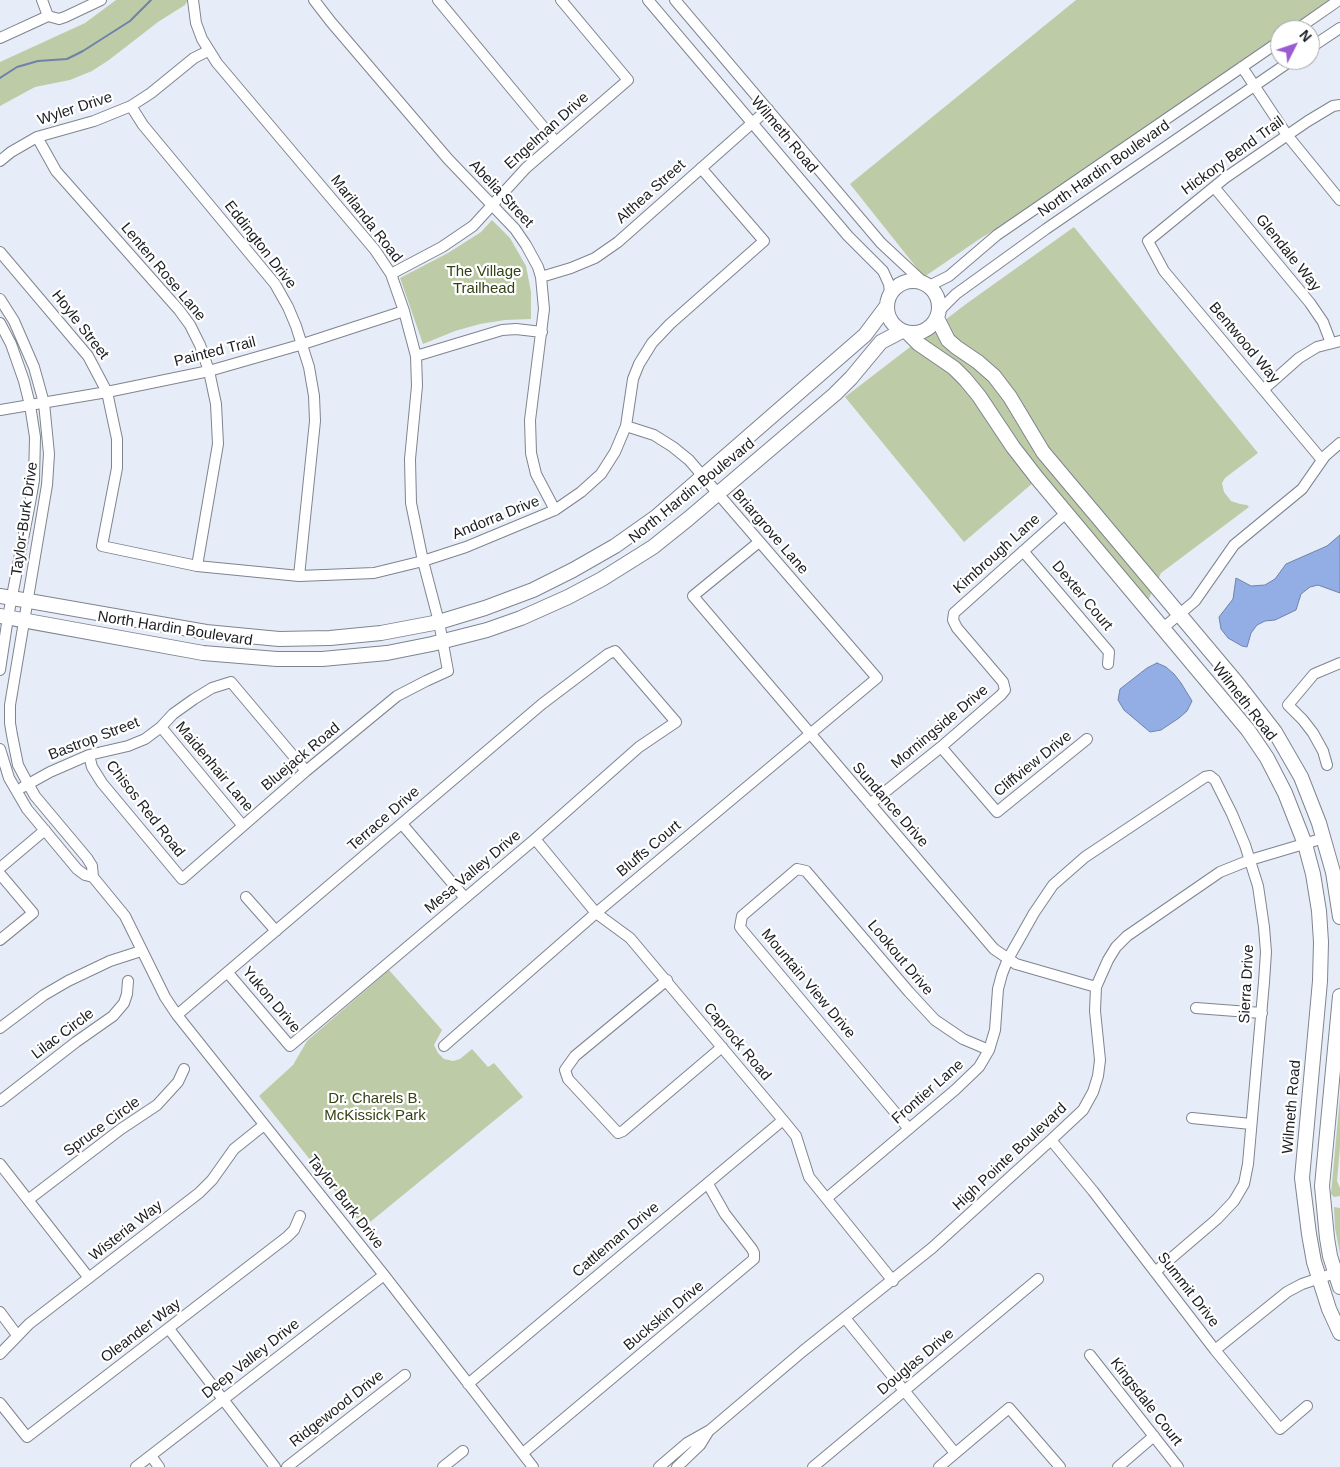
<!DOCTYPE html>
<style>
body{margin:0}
#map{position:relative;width:1340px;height:1467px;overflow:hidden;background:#e7edf8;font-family:Arial,sans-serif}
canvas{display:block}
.north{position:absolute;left:1270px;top:20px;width:50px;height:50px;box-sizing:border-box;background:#fff;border:1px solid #a4a5a6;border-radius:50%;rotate:49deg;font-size:14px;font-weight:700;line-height:20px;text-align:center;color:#1b1d21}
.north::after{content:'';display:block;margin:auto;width:18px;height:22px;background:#9a5bd1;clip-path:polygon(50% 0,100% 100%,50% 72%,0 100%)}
</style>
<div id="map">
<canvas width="1340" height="1467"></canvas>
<div class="north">N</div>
</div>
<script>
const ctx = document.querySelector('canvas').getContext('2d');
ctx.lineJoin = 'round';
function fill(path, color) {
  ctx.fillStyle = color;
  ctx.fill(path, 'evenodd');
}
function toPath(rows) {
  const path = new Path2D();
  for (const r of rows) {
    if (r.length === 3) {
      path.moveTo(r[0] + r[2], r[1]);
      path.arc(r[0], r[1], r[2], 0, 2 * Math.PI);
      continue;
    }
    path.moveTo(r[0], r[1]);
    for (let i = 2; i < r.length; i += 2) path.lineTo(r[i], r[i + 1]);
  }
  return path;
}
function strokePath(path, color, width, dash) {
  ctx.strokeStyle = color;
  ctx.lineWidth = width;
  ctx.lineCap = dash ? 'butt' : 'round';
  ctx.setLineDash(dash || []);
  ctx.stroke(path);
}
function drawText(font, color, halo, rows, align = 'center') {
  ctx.font = font + ' Arial,sans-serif';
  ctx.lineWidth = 4.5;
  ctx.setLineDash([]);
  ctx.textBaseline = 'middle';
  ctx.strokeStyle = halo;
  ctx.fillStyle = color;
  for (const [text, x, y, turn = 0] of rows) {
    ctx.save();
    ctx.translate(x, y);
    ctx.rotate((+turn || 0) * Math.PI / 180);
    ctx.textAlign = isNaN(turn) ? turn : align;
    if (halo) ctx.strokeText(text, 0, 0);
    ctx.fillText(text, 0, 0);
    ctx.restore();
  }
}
fill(toPath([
 [116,0,188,0,185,5,158,22,109,60,92,71,70,80,35,87,0,106,0,62,85,23],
 [1076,0,1340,0,1299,30,1280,30,1280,43,1060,192,981,238,924,277,850,184],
 [492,220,510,238,526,266,531,292,531,319,505,320,480,324,455,331,423,344,400,278,448,253,481,232],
 [1074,227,1258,453,1225,478,1222,483,1224,492,1231,501,1240,504,1247,505,1249,507,1161,573,1143,611,1034,482,964,542,845,397,966,304],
 [389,970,442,1030,434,1045,438,1053,444,1059,453,1061,460,1059,472,1049,488,1067,494,1063,523,1097,364,1227,259,1096,293,1065,307,1041],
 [1340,1096,1340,1147,1337,1181,1340,1188,1340,1196,1334,1197,1331,1194,1332,1183],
 [1334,1207,1340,1208,1340,1254,1335,1228]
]), '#becba7');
const water = toPath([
 [1340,535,1340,593,1318,585,1310,587,1301,594,1296,610,1275,620,1265,621,1257,625,1251,633,1247,647,1242,646,1228,638,1221,629,1219,617,1233,599,1236,578,1251,586,1265,585,1275,579,1286,564,1327,546,1340,535],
 [1157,663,1166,667,1174,674,1181,683,1192,701,1187,711,1179,718,1161,730,1150,732,1124,710,1118,700,1120,689,1147,668,1157,663]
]);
fill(water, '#93aee5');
strokePath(water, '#6f82aa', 1);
strokePath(toPath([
 [0,78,17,67,38,61,67,59,83,51,130,21,151,0]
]), '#6f82aa', 2);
const minor = toPath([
 [42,0,48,16],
 [314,0,331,22,448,159,515,229,526,245,538,267,541,277,544,309,530,420,531,453,536,474,555,510],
 [438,0,555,141],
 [648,0,848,236,883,271,889,284,890,293],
 [675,0,881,243,924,283],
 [48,16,59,19,65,17,101,0],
 [1296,30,1339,0],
 [0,38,48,16],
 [1310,48,1340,28],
 [1242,67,1287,135,1340,200],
 [131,106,143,125,275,284,288,307,296,326,309,367,314,396,315,421,299,576],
 [37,137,56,171,179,310,190,325,200,345,209,371,216,404,218,444,197,566],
 [0,161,11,152,37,137,94,121,131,106,151,93,194,58,208,51],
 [1214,187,1310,303,1323,322,1331,343],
 [0,252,88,356,107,392,117,439,117,468,102,546,197,566,299,576,374,573,423,561,466,547,555,510,581,492,601,474,615,452,626,426,633,379,639,364,652,343,670,324,764,241,701,168],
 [391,274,442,247,473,226,526,168,628,80,561,0],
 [541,277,571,268,595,258,618,242,768,109],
 [929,286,949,276,997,235,1280,41],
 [0,299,14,321,34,367,44,403,49,454,47,485,10,705,10,723,12,735,18,765,26,780,35,796,87,858,92,866,93,877],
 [939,311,956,294,1046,229,1292,60],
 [0,323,11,344,24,381,30,405,35,437,34,480,30,503,8,617,0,670],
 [416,356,502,330,516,329,542,332],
 [1264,389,1299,358,1317,347,1340,341],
 [0,410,107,392,209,371,303,344,404,311],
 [1322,460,1164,271,1148,241,1225,178,1308,121,1333,106,1340,105],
 [759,542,693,596,994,949,1016,964,1096,987],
 [1023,551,1109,652,1108,664],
 [1163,628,1195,601,1234,545,1302,489,1325,456,1340,443],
 [161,727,243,826],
 [941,747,997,812,1087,739],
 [0,749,9,778,27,809,77,869,85,875,93,877,125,916,165,997,177,1015,384,1275,533,1467],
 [89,755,92,767,102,783,182,879,306,771,397,696,426,681,448,671,439,622,423,561,411,503,410,459,417,386,416,356,404,311,391,274,375,250,217,63,202,39,196,23,193,0],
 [1327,765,1323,751,1313,733,1303,720,1288,705,1314,674,1340,663],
 [23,787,50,772,89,755,128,746,145,739,161,727,173,714,194,699,212,688,231,682,306,771],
 [870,804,941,747,1001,695,1005,690,1003,682,957,628,953,620,954,613,1066,513],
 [402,824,465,898],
 [535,839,596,913,630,938,783,1120,796,1136,809,1177,893,1281],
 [0,868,45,830],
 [0,874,33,913,0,940],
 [246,897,276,931],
 [667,980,575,1056,565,1070,568,1079,618,1133,623,1131,722,1047],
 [1196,1008,1262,1013],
 [177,1015,542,704,608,654,615,651,676,722,639,747,535,839,290,1046,228,973],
 [0,1028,44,995,68,981,110,961,141,951],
 [444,1046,596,913,877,678,689,460,673,447,654,435,626,426],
 [0,1101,76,1042,113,1016,124,1003,127,994,128,981],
 [1192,1118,1251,1124],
 [909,1129,743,931,740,927,742,916,797,869,806,871,909,992,935,1020,963,1039,989,1050],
 [1051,1140,1093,1191,1215,1350,1280,1429,1307,1406],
 [0,1164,89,1278],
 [827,1198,955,1090,979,1067,989,1050,995,1030,998,989,1002,974,1008,959,1034,913,1053,885,1085,857,1205,777,1210,776,1215,780,1232,814,1245,845,1258,886,1264,927,1266,952,1264,982,1248,1164,1244,1184,1234,1201,1217,1219,1155,1272],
 [28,1200,121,1129,157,1105,178,1082,184,1069],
 [0,1312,17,1335],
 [845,1318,955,1453],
 [169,1329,275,1467],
 [1215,1350,1287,1292,1302,1284,1335,1273],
 [0,1354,29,1324,199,1193,212,1180,234,1149,264,1125],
 [1090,1355,1178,1467],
 [468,1384,783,1120],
 [0,1403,27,1437,287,1237,294,1230,300,1216],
 [523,1453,754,1259,754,1253,752,1249,725,1214,708,1184],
 [151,1456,159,1467],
 [136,1467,384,1275],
 [287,1467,405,1375],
 [443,1467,463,1451],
 [659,1467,687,1443,710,1430,803,1351,932,1248,1051,1140,1083,1110,1093,1092,1098,1076,1100,1060,1095,1011,1096,987,1108,960,1116,947,1127,936,1220,872,1250,860,1324,838],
 [677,1467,700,1445,708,1432],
 [813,1467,1038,1279],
 [939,1467,1009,1408,1060,1467],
 [1118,1467,1154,1436]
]);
const major = toPath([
 [913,307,26],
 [937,318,948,340,956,347,978,362,994,376,1010,397,1043,452,1237,683,1275,732,1301,777,1319,823,1333,872,1340,917],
 [908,333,919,344,954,368,965,379,979,396,1013,447,1037,478,1248,730,1267,758,1285,793,1305,844,1313,874,1319,911,1321,942,1320,981,1302,1178,1309,1234,1314,1262,1329,1309,1340,1333],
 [0,596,206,632,279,639,330,638,381,633,439,622,485,608,533,590,573,570,615,546,656,517,865,335,886,307],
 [0,616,203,653,277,659,322,659,387,653,432,644,487,630,521,618,568,597,602,579,653,547,688,519,835,394,851,378,881,342,902,331],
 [1340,996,1322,1186,1327,1238,1330,1256,1340,1287]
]);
strokePath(minor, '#7f848e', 12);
strokePath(major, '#7f848e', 16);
strokePath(minor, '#fff', 10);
strokePath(major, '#fff', 14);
drawText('15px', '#1b1d21', '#fff', [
 ["Wyler Drive",75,109,-18],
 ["Engelman Drive",547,131,-42],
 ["Wilmeth Road",784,135,50],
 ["Hickory Bend Trail",1233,156,-36],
 ["North Hardin Boulevard",1104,169,-35],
 ["Althea Street",651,192,-42],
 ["Abelia Street",501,194,47],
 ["Marilanda Road",366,219,52],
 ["Eddington Drive",260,245,52],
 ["Glendale Way",1288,253,51],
 ["Lenten Rose Lane",163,272,50],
 ["Hoyle Street",80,325,52],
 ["Bentwood Way",1244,343,50],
 ["Painted Trail",215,352,-14],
 ["North Hardin Boulevard",692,491,-39],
 ["Andorra Drive",496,518,-22],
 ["Taylor-Burk Drive",25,519,-82],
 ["Briargrove Lane",770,532,49],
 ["Kimbrough Lane",997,554,-42],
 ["Dexter Court",1082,596,50],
 ["North Hardin Boulevard",175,629,9],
 ["Wilmeth Road",1244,702,52],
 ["Morningside Drive",940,727,-40],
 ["Bastrop Street",94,739,-21],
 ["Bluejack Road",301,757,-40],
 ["Cliffview Drive",1033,764,-39],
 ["Maidenhair Lane",214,767,50],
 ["Sundance Drive",890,805,49],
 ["Chisos Red Road",145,809,52],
 ["Terrace Drive",384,819,-41],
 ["Bluffs Court",649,849,-40],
 ["Mesa Valley Drive",473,872,-40],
 ["Lookout Drive",900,958,50],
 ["Mountain View Drive",808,984,50],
 ["Sierra Drive",1247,984,-87],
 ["Yukon Drive",271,1000,50],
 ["Lilac Circle",63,1034,-37],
 ["Caprock Road",737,1042,50],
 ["Frontier Lane",928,1092,-41],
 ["Wilmeth Road",1292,1107,-85],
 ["Spruce Circle",102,1127,-36],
 ["High Pointe Boulevard",1010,1157,-43],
 ["Taylor Burk Drive",345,1202,52],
 ["Wisteria Way",126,1231,-38],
 ["Cattleman Drive",616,1240,-40],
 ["Summit Drive",1188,1290,52],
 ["Buckskin Drive",664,1316,-40],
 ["Oleander Way",141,1331,-37],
 ["Deep Valley Drive",251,1359,-38],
 ["Douglas Drive",916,1362,-40],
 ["Kingsdale Court",1146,1402,52],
 ["Ridgewood Drive",337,1409,-38]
]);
drawText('15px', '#344114', '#fff', [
 ["The Village",484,272],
 ["Trailhead",484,289],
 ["Dr. Charels B.",375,1099],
 ["McKissick Park",375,1116]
]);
</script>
